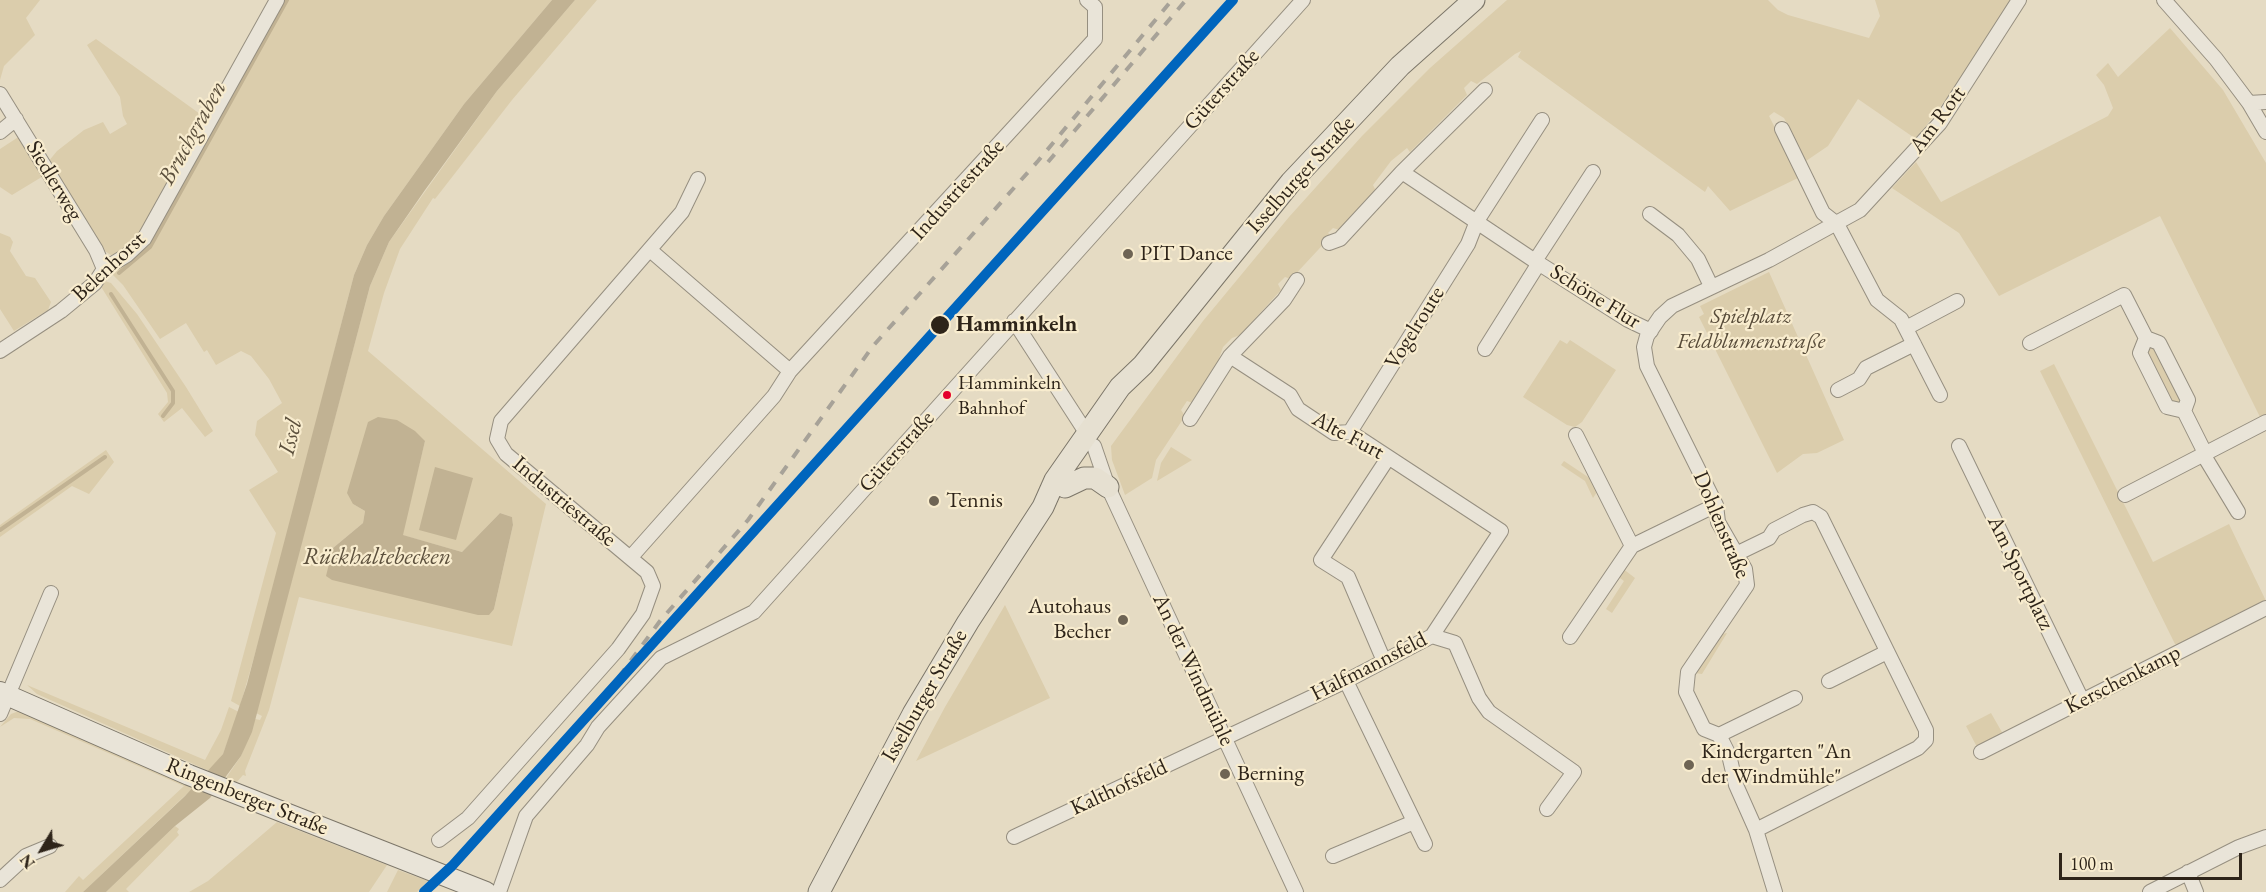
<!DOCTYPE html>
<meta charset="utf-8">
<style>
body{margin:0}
#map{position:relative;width:2266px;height:892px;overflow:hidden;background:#e5dbc3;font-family:"EB Garamond",serif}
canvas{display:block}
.north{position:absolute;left:12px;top:820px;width:60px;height:60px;-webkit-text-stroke:4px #f8ecce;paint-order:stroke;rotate:232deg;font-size:16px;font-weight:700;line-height:24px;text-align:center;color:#2e2419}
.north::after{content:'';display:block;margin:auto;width:21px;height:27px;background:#2e2419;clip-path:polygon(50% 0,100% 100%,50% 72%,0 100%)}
.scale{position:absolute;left:2059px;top:853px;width:183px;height:27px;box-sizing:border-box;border:3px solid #2e2419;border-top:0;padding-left:8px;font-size:18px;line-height:21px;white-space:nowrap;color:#2e2419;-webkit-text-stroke:4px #f8ecce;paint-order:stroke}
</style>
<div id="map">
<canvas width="2266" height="892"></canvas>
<div class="north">N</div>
<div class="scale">100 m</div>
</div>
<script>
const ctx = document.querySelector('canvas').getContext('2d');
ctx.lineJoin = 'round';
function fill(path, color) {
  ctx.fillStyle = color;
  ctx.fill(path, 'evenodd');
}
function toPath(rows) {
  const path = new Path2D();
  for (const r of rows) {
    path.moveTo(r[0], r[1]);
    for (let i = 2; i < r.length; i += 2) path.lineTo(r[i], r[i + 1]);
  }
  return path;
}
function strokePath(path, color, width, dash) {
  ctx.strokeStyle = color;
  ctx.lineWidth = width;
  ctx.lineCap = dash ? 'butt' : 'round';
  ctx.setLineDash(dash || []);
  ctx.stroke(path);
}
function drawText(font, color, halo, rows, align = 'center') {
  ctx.font = font + ' "EB Garamond",serif';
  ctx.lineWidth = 4.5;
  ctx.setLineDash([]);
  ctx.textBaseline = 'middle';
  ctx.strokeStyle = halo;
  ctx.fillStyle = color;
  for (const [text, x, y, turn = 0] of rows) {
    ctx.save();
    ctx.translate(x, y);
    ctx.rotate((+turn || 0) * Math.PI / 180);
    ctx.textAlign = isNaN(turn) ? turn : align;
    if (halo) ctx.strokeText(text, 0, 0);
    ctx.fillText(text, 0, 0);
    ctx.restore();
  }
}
fill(toPath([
 [0,0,40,0,26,18,35,35,4,66,0,80],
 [281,0,552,0,464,104,384,216,367,245,354,275,344,313,278,574,240,706,231,701,276,533,249,490,278,472,255,435,257,421,282,403,269,379,251,356,241,351,216,365,207,350,204,352,186,323,160,339,123,285,112,274,147,244],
 [575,0,597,0,512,100,435,199,433,198,400,249,384,293,368,351,546,504,512,646,299,597,269,710,245,771,246,776,243,775,236,783,226,778,241,756,255,719,260,720,262,716,256,713,258,706,370,286,389,242,497,91],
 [425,441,402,535,462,552,500,513,512,517,513,525,494,609,333,548,363,523,365,511,353,504],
 [1507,0,1768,0,1778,10,1788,15,1869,38,1880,16,1875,0,2011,0,1965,74,1916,139,1858,99,1828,146,1806,161,1784,118,1774,112,1769,116,1800,177,1730,211,1708,186,1705,192,1518,57,1521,51,1515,54,1477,84,1471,81,1464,88,1467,95,1410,152,1407,148,1391,161,1373,185,1376,191,1340,230,1333,228,1328,233,1331,236,1291,279,1285,277,1278,284,1281,290,1240,335,1232,338,1223,347,1215,370,1193,403,1187,401,1181,410,1185,416,1156,460,1152,478,1125,495,1112,460,1111,446,1203,321,1289,217,1362,136,1430,68],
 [2170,28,2223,90,2266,163,2266,414,2260,417,2160,216,1999,296,1959,233,1892,188,1916,162,1941,202,2108,116,2113,108,2104,85,2096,75,2108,63,2118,77],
 [96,39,207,119,148,229,125,252,111,255,100,248,48,162,57,151,84,130,103,122,110,134,127,124,123,116,120,97,87,45],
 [20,136,45,175,12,195,0,187,0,149],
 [0,233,10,237,13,242,10,251,26,276,35,278,51,302,48,310,14,331,0,309],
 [1769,272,1844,440,1817,453,1803,454,1777,473,1699,317,1704,314,1700,306],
 [105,281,111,283,137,314,186,387,213,431,205,437,182,408,164,422,158,414,168,402,167,393,100,285],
 [1560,340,1567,344,1570,340,1616,370,1582,422,1575,427,1567,425,1523,397],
 [2149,347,2154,348,2181,400,2178,405,2172,404,2146,351],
 [2054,364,2153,562,2229,524,2266,601,2180,645,2175,644,2040,371],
 [1171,447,1192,460,1157,481,1161,463],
 [106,450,114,462,89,494,72,486,0,537,0,525],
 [1564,461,1591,479,1597,492,1593,498,1585,481,1561,465],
 [1622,568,1635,578,1612,613,1606,609,1624,581,1617,576],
 [1005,605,1050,698,916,761,945,707],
 [1727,633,1702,674,1695,673,1717,635],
 [27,685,205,760,221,730,229,707,239,712,223,754,209,771,37,694],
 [19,711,194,787,83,892,65,892,79,876,83,880,184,786,30,719,14,718,0,727,11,714],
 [1991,713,2003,734,1977,747,1966,726],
 [277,822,387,865,369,892,189,892,208,881],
 [175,826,179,829,177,832,179,835,126,889,129,892,106,892],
 [398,870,428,881,417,892,387,892]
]), '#dbcdac');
fill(toPath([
 [552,0,575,0,497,91,425,190,389,242,370,286,252,732,241,756,210,798,175,826,106,892,83,892,185,796,223,754,247,684,344,313,354,275,367,245,384,216,464,104],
 [378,417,397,420,415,431,425,441,403,535,462,552,500,513,512,517,513,525,494,609,489,615,478,615,332,580,326,576,333,548,363,523,365,511,353,504,347,493,368,422],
 [435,467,473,478,456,540,419,530]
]), '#c1b293');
strokePath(toPath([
 [119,273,150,247,287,0],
 [111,294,173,391,173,403,163,416],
 [0,530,105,457]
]), '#c1b293', 4);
const street = toPath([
 [2164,0,2216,59,2249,103,2266,132],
 [0,94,96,250,104,269],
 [2249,103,2266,102],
 [1782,129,1823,213,1837,224,1877,300,1901,319,1940,395],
 [0,132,16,119],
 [1402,172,1485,90],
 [1650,214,1678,235,1698,259,1711,286],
 [1329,243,1340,239,1402,172,1535,261,1628,320,1651,331],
 [650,250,790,371],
 [1535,261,1593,172],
 [1014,321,1087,434],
 [1906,328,1957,301],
 [2030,343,2124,295,2146,338],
 [1485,349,1539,263],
 [0,351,61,311,95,283,104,269,127,255,144,239,277,0],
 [1838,390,1859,379,1866,368,1914,344],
 [2184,411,2167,407,2140,353,2146,338,2159,343,2188,400,2184,411,2205,453],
 [1190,419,1230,356,1284,300,1297,280],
 [1350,432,1468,244,1477,221,1542,120],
 [1576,435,1632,546,1716,505],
 [1094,446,1108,487,1296,892],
 [1959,446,2082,700],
 [2203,454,2238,512],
 [2125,495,2266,422],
 [1736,554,1769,538,1774,530,1803,515,1813,512,1821,517,1926,730,1926,740,1918,748,1756,830],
 [631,557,774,396,790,371,1095,39,1095,7,1087,0],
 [1432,636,1455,643,1479,698,1489,712,1574,772,1547,809],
 [1570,637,1632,546],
 [1384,661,1348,577,1321,560,1388,458],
 [1346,681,1425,844],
 [1829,681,1887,652],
 [0,714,51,593],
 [1719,735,1795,698],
 [1981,752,2266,608],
 [1014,837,1346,681,1432,636,1501,531,1350,432,1334,433,1298,409,1290,395,1230,356],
 [439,840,468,818,618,649,643,614,653,586,647,572,506,454,497,439,501,421,682,212,698,179],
 [1333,856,1414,822],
 [2188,872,2196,892],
 [0,880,26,856,50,846],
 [499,892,526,816,587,745,598,727,661,658,754,612,1303,0],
 [1775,892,1756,830,1736,785,1729,755,1719,735,1704,729,1686,692,1688,672,1747,585,1745,569,1718,522,1716,505,1647,366,1644,347,1647,336,1660,317,1672,306,1769,260,1860,210,1940,123,2019,0],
 [2150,892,2239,847,2266,837]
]);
const secondary = toPath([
 [0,692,189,775,486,892]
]);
const primary = toPath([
 [1065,487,1084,478,1095,478,1108,487],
 [819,892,913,714,968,622,1043,507,1055,480,1120,387,1143,365,1291,182,1400,66,1474,0]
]);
strokePath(street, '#968f80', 16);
strokePath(secondary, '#7c7669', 22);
strokePath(primary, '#7c7669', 23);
strokePath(street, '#e9e4d8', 14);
strokePath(secondary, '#e9e4d8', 20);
strokePath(primary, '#e6e0d1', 21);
strokePath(toPath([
 [1048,162,1186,0],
 [607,693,660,621,748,520,873,346,1038,161,1172,0]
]), '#a7a298', 4, [10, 10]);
strokePath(toPath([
 [424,892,452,866,1233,0]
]), '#0065bd', 10);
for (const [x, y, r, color] of [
 [1128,254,6,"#6e6454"],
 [940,325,10,"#2e2419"],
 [947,395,5,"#e4002b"],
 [934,501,6,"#6e6454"],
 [1123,620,6,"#6e6454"],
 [1689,765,6,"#6e6454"],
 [1225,774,6,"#6e6454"]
]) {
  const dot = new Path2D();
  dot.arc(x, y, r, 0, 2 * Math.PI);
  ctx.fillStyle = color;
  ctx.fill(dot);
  strokePath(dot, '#f8ecce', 2);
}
drawText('20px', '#2e2419', '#f8ecce', [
 ["Hamminkeln",958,384],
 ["Bahnhof",958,409]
], 'left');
drawText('22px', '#2e2419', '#f8ecce', [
 ["Güterstraße",1222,90,-48],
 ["Am Rott",1938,120,-53],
 ["Isselburger Straße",1301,175,-48],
 ["Siedlerweg",54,181,59],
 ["Industriestraße",958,190,-48],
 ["Belenhorst",109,267,-43],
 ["Schöne Flur",1595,297,32],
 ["Vogelroute",1415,328,-58],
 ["Alte Furt",1348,436,28],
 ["Güterstraße",897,452,-48],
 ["Industriestraße",564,502,40],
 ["Dohlenstraße",1721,525,67],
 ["Am Sportplatz",2020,573,64],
 ["Halfmannsfeld",1369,667,-27],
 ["An der Windmühle",1193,670,65],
 ["Kerschenkamp",2123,680,-27],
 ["Isselburger Straße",925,696,-60],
 ["Kalthofsfeld",1119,788,-25],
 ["Ringenberger Straße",247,797,22]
]);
drawText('22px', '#2e2419', '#f8ecce', [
 ["PIT Dance",1140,254],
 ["Tennis",946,501],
 ["Autohaus",1111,607,"right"],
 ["Becher",1111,632,"right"],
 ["Kindergarten \"An",1701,752],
 ["der Windmühle\"",1701,777],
 ["Berning",1237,774]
], 'left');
drawText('italic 22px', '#574b39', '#f8ecce', [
 ["Spielplatz",1751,317],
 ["Feldblumenstraße",1751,342]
]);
drawText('bold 22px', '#2e2419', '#f8ecce', [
 ["Hamminkeln",956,325]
], 'left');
drawText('italic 24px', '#5c503d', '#f8ecce', [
 ["Bruchgraben",193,133,-61],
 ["Issel",291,437,-76],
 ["Rückhaltebecken",377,557]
]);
</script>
